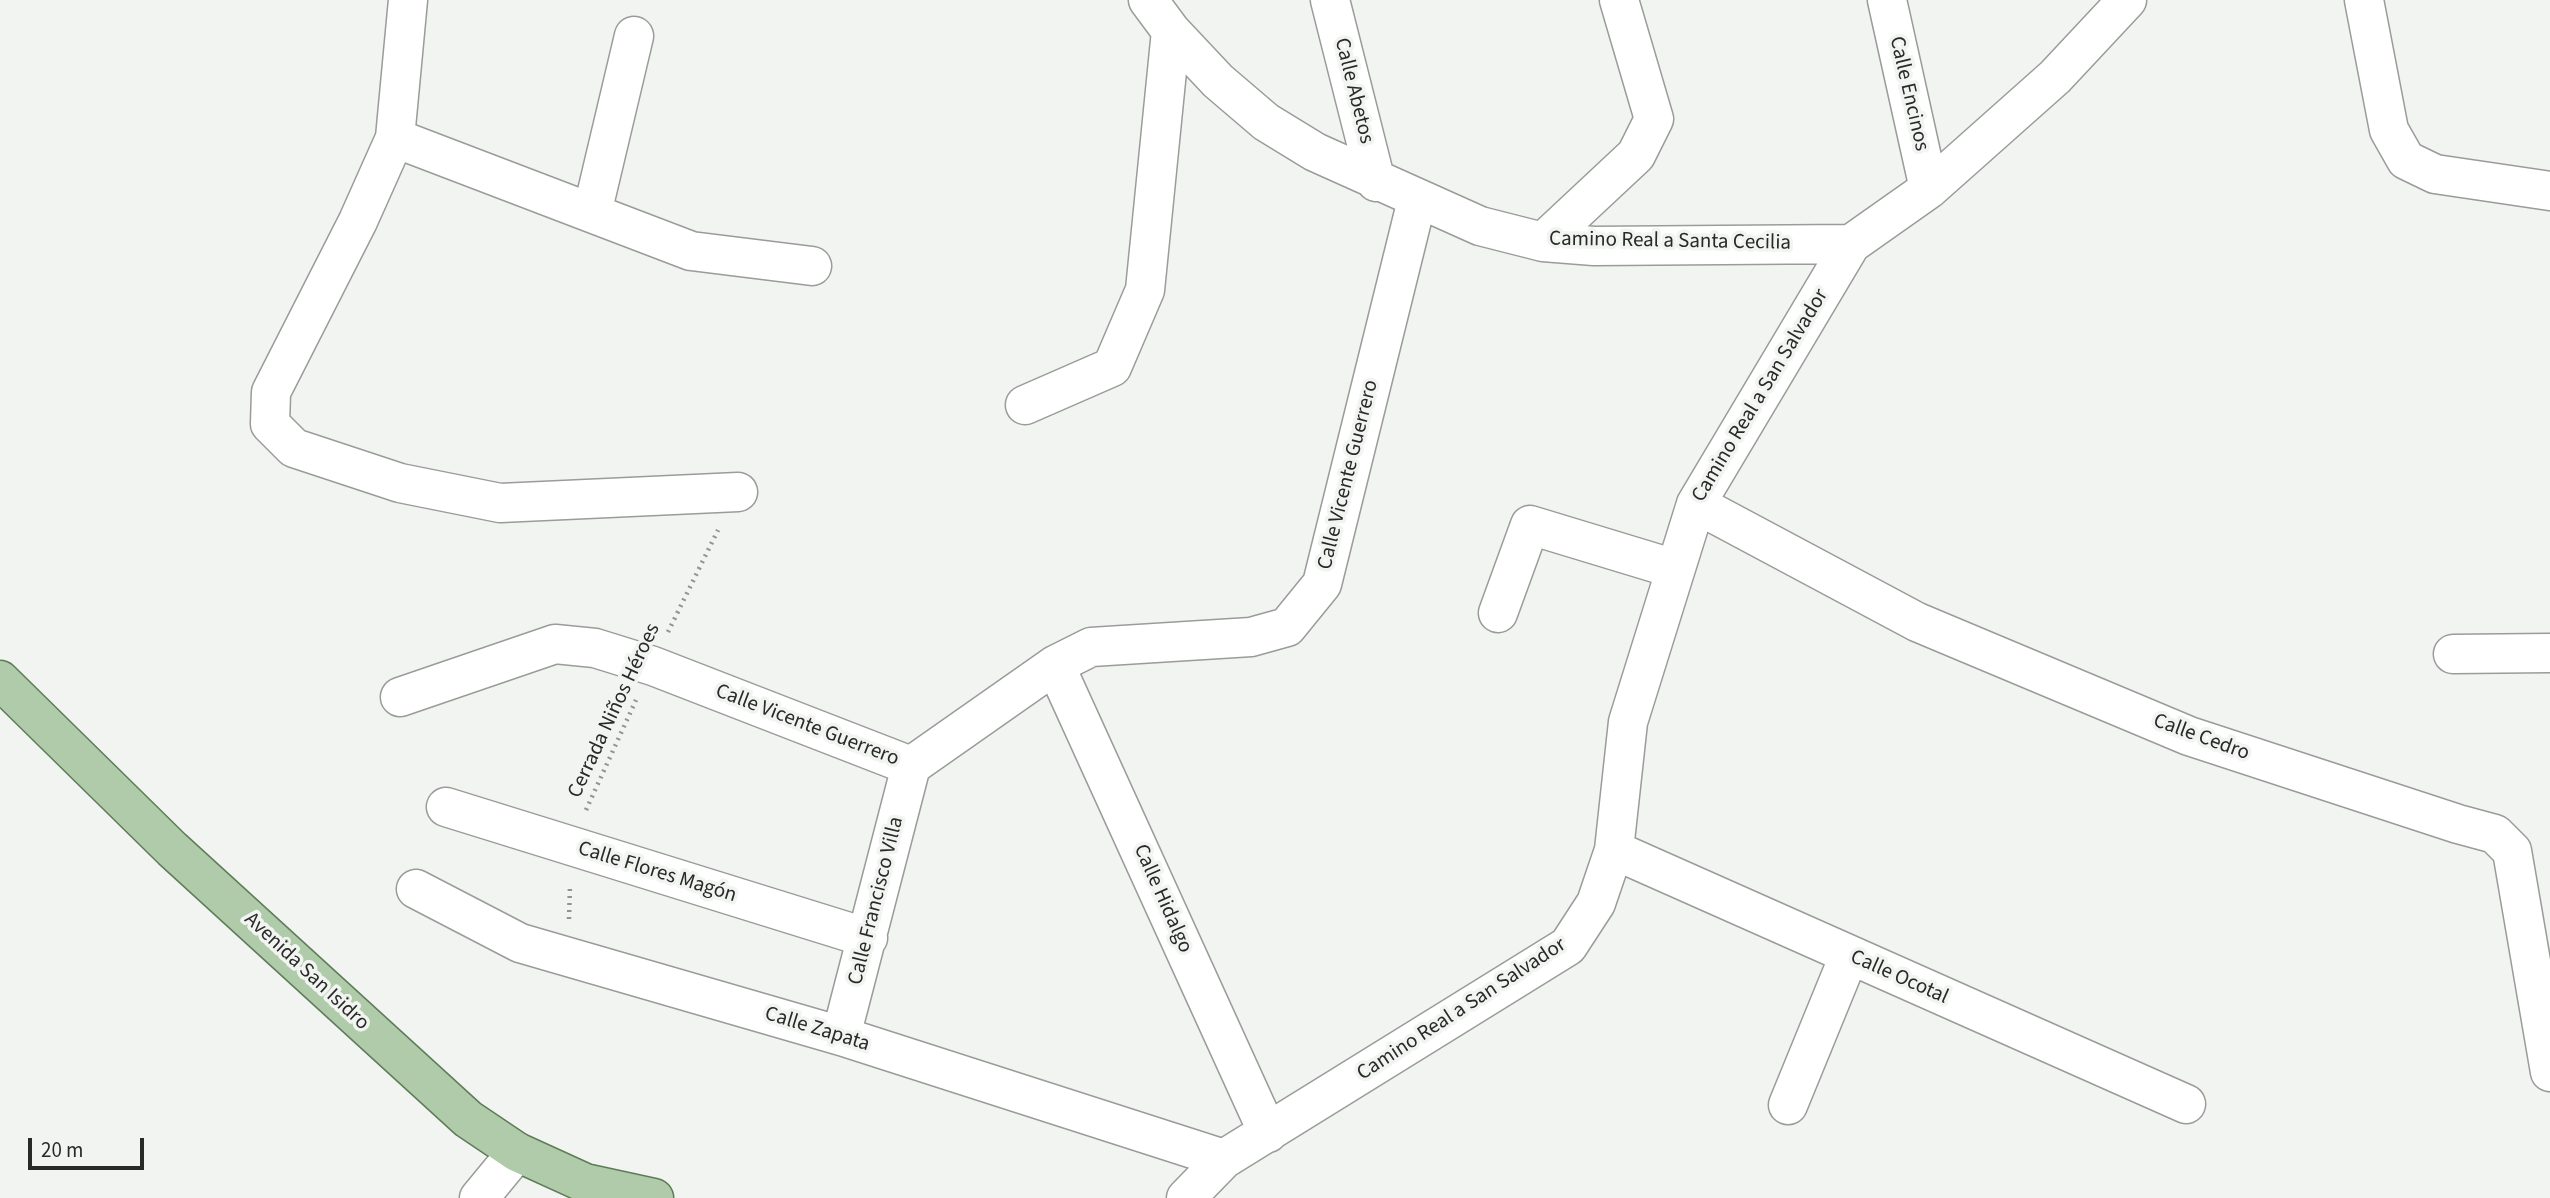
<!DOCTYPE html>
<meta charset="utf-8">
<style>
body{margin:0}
#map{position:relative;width:2550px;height:1198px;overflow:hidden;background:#f1f4f0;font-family:"Source Sans 3",sans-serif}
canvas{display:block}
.scale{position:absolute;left:28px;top:1138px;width:116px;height:32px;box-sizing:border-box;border:4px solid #282928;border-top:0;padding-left:9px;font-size:21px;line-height:24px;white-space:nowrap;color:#282928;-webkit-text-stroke:5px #f1f4f0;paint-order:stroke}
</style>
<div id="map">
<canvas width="2550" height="1198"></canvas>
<div class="scale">20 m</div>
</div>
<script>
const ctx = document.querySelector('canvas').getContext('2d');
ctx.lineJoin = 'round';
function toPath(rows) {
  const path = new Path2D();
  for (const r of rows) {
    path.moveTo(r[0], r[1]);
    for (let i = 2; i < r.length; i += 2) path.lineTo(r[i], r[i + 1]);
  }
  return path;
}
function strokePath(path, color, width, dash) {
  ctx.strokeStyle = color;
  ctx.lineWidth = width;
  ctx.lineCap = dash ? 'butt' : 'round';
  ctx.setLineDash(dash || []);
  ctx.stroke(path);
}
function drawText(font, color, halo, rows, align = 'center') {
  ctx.font = font + ' "Source Sans 3",sans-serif';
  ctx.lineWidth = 7;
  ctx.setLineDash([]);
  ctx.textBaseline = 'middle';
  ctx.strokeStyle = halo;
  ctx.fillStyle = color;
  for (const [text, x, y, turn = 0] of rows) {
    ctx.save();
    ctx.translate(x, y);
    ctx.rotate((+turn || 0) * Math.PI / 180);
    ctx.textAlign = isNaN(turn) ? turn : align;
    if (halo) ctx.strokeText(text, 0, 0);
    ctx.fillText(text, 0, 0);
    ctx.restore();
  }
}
const minor = toPath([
 [408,0,395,138,358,221,271,392,270,424,294,448,400,483,500,503,738,492],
 [1148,0,1171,31,1218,81,1266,122,1315,152,1480,226,1543,242,1594,246,1851,244],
 [1330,0,1376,182],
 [1887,0,1929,189],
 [2364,0,2389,130,2406,160,2435,174,2550,191],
 [395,138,691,251,812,266],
 [592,213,634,36],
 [1543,242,1636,155,1654,119,1619,0],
 [1025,405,1112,367,1145,290,1171,31],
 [1696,504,1917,622,2189,736,2458,824,2495,834,2512,851,2550,1072],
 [1498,613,1530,525,1675,569],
 [2453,654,2550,653],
 [1055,665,1268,1133],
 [400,697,555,644,595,648,653,666,911,766,1055,665,1091,647,1251,637,1287,627,1322,584,1417,200],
 [446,807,868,938],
 [1614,850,2186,1104],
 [416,889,520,943,841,1036,1224,1159],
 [841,1036,911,766],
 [1788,1105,1849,956],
 [479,1198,517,1152],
 [1186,1198,1224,1159,1568,946,1596,903,1614,850,1628,722,1696,504,1851,244,1929,189,2055,77,2127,0]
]);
const major = toPath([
 [0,680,172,849,468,1119,517,1152,585,1183,654,1198]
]);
strokePath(minor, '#9a9c99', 41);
strokePath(major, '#5d7c57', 41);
strokePath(toPath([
 [668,632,718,530],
 [586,810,636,700],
 [569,919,570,886]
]), '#919491', 4.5, [2, 5]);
strokePath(minor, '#fff', 38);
strokePath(major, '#afcbaa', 38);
drawText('21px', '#282928', '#f1f4f0', [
 ["Calle Abetos",1353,91,76],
 ["Calle Encinos",1908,94,77],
 ["Camino Real a Santa Cecilia",1670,242,1],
 ["Camino Real a San Salvador",1761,396,-59],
 ["Calle Vicente Guerrero",1349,475,-76],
 ["Cerrada Niños Héroes",615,711,-65],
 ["Calle Vicente Guerrero",807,726,21],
 ["Calle Cedro",2201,738,20],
 ["Calle Flores Magón",657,873,17],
 ["Calle Hidalgo",1162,899,66],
 ["Calle Francisco Villa",877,901,-76],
 ["Avenida San Isidro",306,972,43],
 ["Calle Ocotal",1899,978,24],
 ["Camino Real a San Salvador",1462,1010,-33],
 ["Calle Zapata",817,1030,17]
]);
</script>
